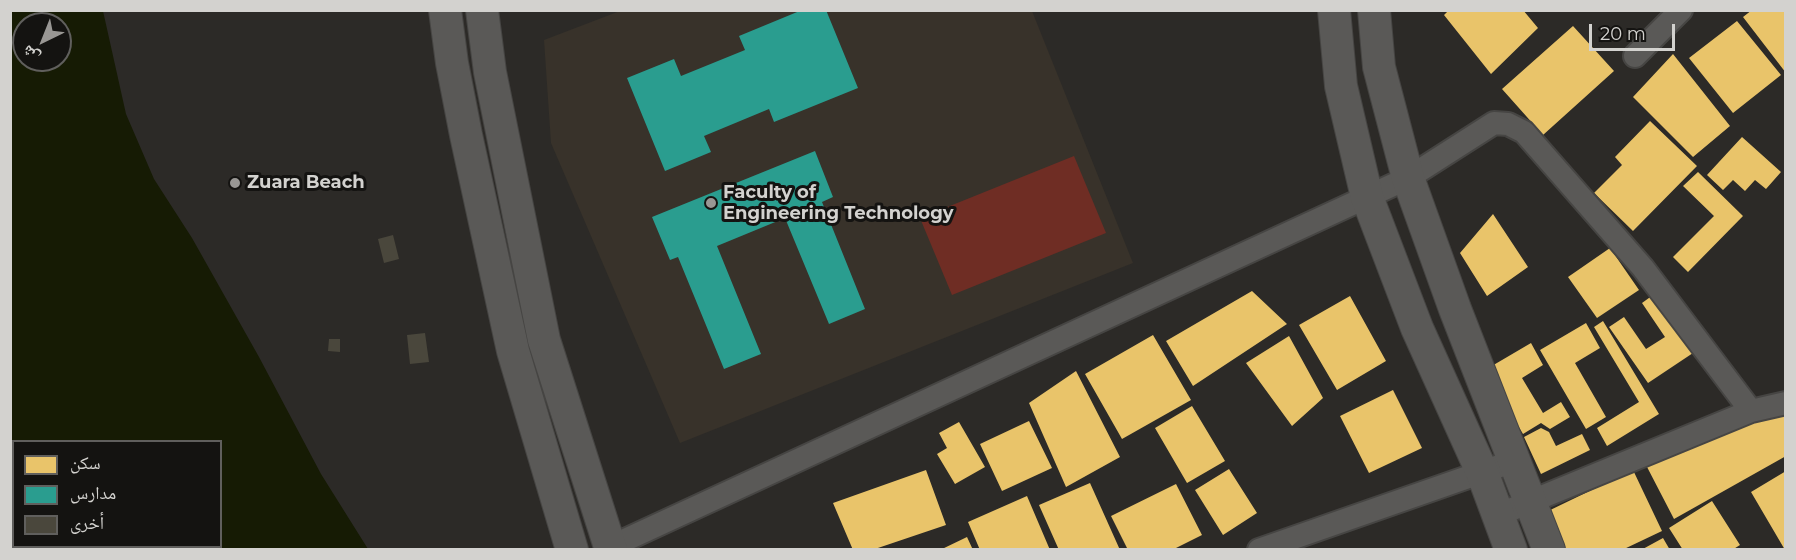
<!DOCTYPE html>
<meta charset="utf-8">
<style>
body{margin:0}
#map{position:relative;width:1796px;height:560px;overflow:hidden;background:#2c2a27;font-family:Montserrat,"Noto Naskh Arabic",sans-serif}
canvas{display:block}
.frame{position:absolute;inset:0;border:12px solid #d3d2cf;pointer-events:none}
.legend{position:absolute;left:12px;top:440px;width:210px;height:108px;box-sizing:border-box;background:#141311;border:2px solid #605f5d;margin:0;padding:8px 10px;list-style:none;font-size:18px;color:#d3d2cf}
.legend li{display:flex;align-items:center;gap:12px;height:30px}
.legend b{width:30px;border:2px solid #605f5d}
.north{position:absolute;left:12px;top:12px;width:60px;height:60px;box-sizing:border-box;background:#141311;border:2px solid #605f5d;border-radius:50%;rotate:223deg;font-size:16px;font-weight:700;line-height:24px;text-align:center;color:#d3d2cf}
.north::after{content:'';display:block;margin:auto;width:21px;height:27px;background:#999794;clip-path:polygon(50% 0,100% 100%,50% 72%,0 100%)}
.scale{position:absolute;left:1589px;top:24px;width:86px;height:27px;box-sizing:border-box;border:3px solid #d3d2cf;border-top:0;padding-left:8px;font-size:18px;line-height:21px;white-space:nowrap;color:#d3d2cf;-webkit-text-stroke:4px #141311;paint-order:stroke}
</style>
<div id="map">
<canvas width="1796" height="560"></canvas>
<div class="frame"></div>
<ul class="legend">
<li><b style="height:16px;background:#e9c46a"></b>سكن</li>
<li><b style="height:16px;background:#2a9d8f"></b>مدارس</li>
<li><b style="height:16px;background:#4a473c"></b>أخرى</li>
</ul>
<div class="north">ش</div>
<div class="scale">20 m</div>
</div>
<script>
const ctx = document.querySelector('canvas').getContext('2d');
ctx.lineJoin = 'round';
function fill(path, color) {
  ctx.fillStyle = color;
  ctx.fill(path, 'evenodd');
}
function toPath(rows) {
  const path = new Path2D();
  for (const r of rows) {
    path.moveTo(r[0], r[1]);
    for (let i = 2; i < r.length; i += 2) path.lineTo(r[i], r[i + 1]);
  }
  return path;
}
function strokePath(path, color, width, dash) {
  ctx.strokeStyle = color;
  ctx.lineWidth = width;
  ctx.lineCap = dash ? 'butt' : 'round';
  ctx.setLineDash(dash || []);
  ctx.stroke(path);
}
function drawText(font, color, halo, rows, align = 'center') {
  ctx.font = font + ' Montserrat,sans-serif';
  ctx.lineWidth = 6;
  ctx.setLineDash([]);
  ctx.textBaseline = 'middle';
  ctx.strokeStyle = halo;
  ctx.fillStyle = color;
  for (const [text, x, y, turn = 0] of rows) {
    ctx.save();
    ctx.translate(x, y);
    ctx.rotate((+turn || 0) * Math.PI / 180);
    ctx.textAlign = isNaN(turn) ? turn : align;
    if (halo) ctx.strokeText(text, 0, 0);
    ctx.fillText(text, 0, 0);
    ctx.restore();
  }
}
fill(toPath([
 [620,11,1032,11,1133,263,680,443,551,143,544,40]
]), '#38322a');
fill(toPath([
 [1074,156,1106,233,952,295,920,218]
]), '#6f2d24');
fill(toPath([
 [10,11,103,11,126,114,154,179,192,238,259,357,321,474,368,549,11,549],
 [24,24,60,24,60,60,24,60],
 [14,442,220,442,220,546,14,546]
]), '#161b04');
fill(toPath([
 [1449,10,1523,10,1538,28,1491,74,1444,15],
 [1752,10,1786,10,1786,73,1743,17],
 [1737,21,1781,75,1733,113,1689,58],
 [1573,26,1614,71,1543,135,1502,89],
 [1673,54,1730,126,1693,157,1633,97],
 [1650,121,1697,166,1633,231,1594,193,1622,165,1615,157],
 [1742,137,1781,172,1766,189,1755,180,1745,191,1733,180,1723,190,1707,175],
 [1698,172,1743,216,1688,272,1673,257,1714,216,1683,186],
 [1493,214,1528,267,1487,296,1460,253],
 [1610,248,1639,290,1597,318,1568,277],
 [1252,291,1287,324,1193,386,1166,341],
 [1653,295,1693,353,1648,383,1609,327,1624,317,1646,349,1665,337,1642,303],
 [1350,296,1386,361,1337,390,1299,325],
 [1603,321,1659,414,1607,446,1597,428,1639,402,1594,327],
 [1586,323,1600,348,1575,363,1606,417,1586,429,1540,350],
 [1153,335,1191,400,1122,439,1085,374],
 [1289,336,1323,398,1292,426,1246,363],
 [1531,343,1543,365,1522,378,1543,413,1561,402,1570,417,1550,429,1541,423,1523,434,1485,370],
 [1076,371,1120,457,1066,487,1029,403],
 [1393,390,1422,448,1369,473,1340,416],
 [1192,406,1225,461,1187,483,1155,428],
 [1786,409,1786,456,1674,519,1646,465],
 [1029,421,1052,468,1002,491,980,444],
 [959,422,985,467,955,484,937,454,947,448,939,433],
 [1541,428,1549,432,1556,446,1582,434,1590,450,1541,474,1524,437],
 [1229,469,1257,513,1223,535,1195,490],
 [926,470,946,525,872,550,853,550,833,503],
 [1633,470,1662,531,1622,550,1559,550,1542,514],
 [1786,471,1786,550,1785,550,1751,492],
 [1090,483,1120,550,1059,550,1039,505],
 [1176,484,1202,535,1172,550,1128,550,1111,516],
 [1027,496,1050,550,980,550,968,522],
 [1712,501,1740,545,1732,550,1683,550,1669,528],
 [967,537,973,550,940,550],
 [1663,538,1670,550,1641,550]
]), '#e9c46a');
fill(toPath([
 [802,10,826,10,858,88,774,122,769,109,704,136,711,152,665,171,627,78,674,59,681,76,745,50,739,36],
 [815,151,833,197,822,202,865,309,829,324,785,218,717,246,761,354,724,369,678,257,670,260,652,217]
]), '#2a9d8f');
fill(toPath([
 [393,235,399,259,384,263,378,239],
 [425,333,429,362,410,364,407,335],
 [329,339,340,339,340,352,328,351]
]), '#4a473c');
const street = toPath([
 [1635,56,1681,10],
 [1498,515,1751,411,1786,403],
 [610,547,1408,178,1494,123,1508,124,1524,132,1643,268,1751,411],
 [1259,550,1514,461]
]);
const secondary = toPath([
 [445,10,452,63,466,135,513,351,572,550],
 [482,10,490,72,544,340,611,550],
 [1334,10,1341,86,1367,197,1417,328,1482,472,1511,550],
 [1374,10,1379,67,1408,178,1455,309,1549,550]
]);
strokePath(street, '#464543', 26);
strokePath(secondary, '#464543', 34);
strokePath(street, '#5a5957', 22);
strokePath(secondary, '#5a5957', 32);
for (const [x, y, r, color] of [
 [235,183,6,"#999794"],
 [711,203,6,"#999794"]
]) {
  const dot = new Path2D();
  dot.arc(x, y, r, 0, 2 * Math.PI);
  ctx.fillStyle = color;
  ctx.fill(dot);
  strokePath(dot, '#141311', 2);
}
drawText('bold 18px', '#d3d2cf', '#141311', [
 ["Zuara Beach",247,183],
 ["Faculty of",723,193],
 ["Engineering Technology",723,214]
], 'left');
</script>
